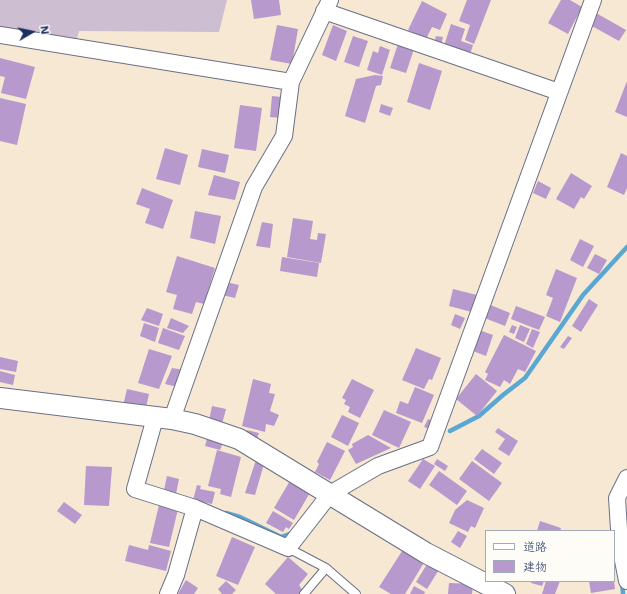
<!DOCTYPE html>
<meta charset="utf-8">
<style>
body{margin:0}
#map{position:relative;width:627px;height:594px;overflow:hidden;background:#f6e8d2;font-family:"Shantell Sans","Klee One",sans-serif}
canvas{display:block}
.legend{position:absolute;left:485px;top:530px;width:130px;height:52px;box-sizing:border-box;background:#fdfcf7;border:1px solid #a3aaba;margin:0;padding:5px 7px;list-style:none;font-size:12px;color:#1b2f5e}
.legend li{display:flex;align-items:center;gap:8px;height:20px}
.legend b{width:20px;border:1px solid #a3aaba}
.north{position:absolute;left:12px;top:12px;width:40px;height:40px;-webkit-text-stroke:3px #fdfcf7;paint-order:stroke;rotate:81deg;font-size:11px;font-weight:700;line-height:16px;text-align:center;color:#1b2f5e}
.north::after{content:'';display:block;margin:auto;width:14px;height:18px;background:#1b2f5e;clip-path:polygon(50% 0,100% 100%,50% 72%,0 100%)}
</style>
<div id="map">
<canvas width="627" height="594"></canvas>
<ul class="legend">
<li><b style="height:5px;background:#fff"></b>道路</li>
<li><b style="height:11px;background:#b799cd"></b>建物</li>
</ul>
<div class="north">N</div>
</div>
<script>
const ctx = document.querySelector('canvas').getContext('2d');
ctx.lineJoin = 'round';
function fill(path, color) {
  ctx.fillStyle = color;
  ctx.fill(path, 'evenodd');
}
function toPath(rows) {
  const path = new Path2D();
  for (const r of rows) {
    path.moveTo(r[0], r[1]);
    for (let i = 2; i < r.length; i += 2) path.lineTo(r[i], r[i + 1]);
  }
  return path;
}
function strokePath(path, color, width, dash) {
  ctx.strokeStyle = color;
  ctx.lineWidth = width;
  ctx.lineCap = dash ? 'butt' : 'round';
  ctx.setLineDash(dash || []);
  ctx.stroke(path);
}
fill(toPath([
 [0,0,227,0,219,32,79,31,75,46,0,31]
]), '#cebed1');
strokePath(toPath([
 [450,431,479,416,503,395,525,378,583,295,627,247],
 [226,513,240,517,281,537,292,533],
 [622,581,623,594]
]), '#5ba7d3', 4.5);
fill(toPath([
 [251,0,279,0,281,15,254,19],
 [467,0,491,0,474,44,465,40,470,25,459,21],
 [561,0,570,0,582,7,568,34,548,23],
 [422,1,447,14,440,30,432,27,426,39,408,30],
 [596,13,626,30,619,41,590,25],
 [451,24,465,29,461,41,473,45,469,57,443,49],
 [277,25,298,29,292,64,270,60],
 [333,25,347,31,336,61,322,55],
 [353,36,368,41,359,67,344,62],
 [436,36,443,37,441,45,434,43],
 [399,41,415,46,406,73,390,68],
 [380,46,390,50,382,75,367,70,373,51,378,53],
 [0,58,35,67,26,99,1,93,5,77,0,76],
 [419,63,442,71,430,110,407,102],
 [375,75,383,76,381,85,376,86,365,123,345,116,356,79],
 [627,81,627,117,615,112],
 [272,96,282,97,281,118,270,117],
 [0,98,26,104,17,145,0,141],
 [381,104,393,108,390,116,379,112],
 [240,105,262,108,256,151,234,148],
 [165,148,188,155,180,185,156,179],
 [202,149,229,155,225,173,198,167],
 [621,153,627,156,627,188,624,195,607,187],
 [571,173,592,186,584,199,581,197,574,209,556,199],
 [214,175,240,182,235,200,208,195],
 [538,181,551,188,546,199,533,193],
 [142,188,173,200,163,229,145,223,150,209,136,204],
 [195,211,221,216,215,244,190,238],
 [293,218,313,221,310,239,317,240,318,233,326,234,321,263,287,257],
 [262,222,273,224,270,248,256,246],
 [580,239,594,246,583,267,570,260],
 [595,254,607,260,599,274,587,268],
 [177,256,215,268,204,304,196,302,192,314,173,309,177,295,166,292],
 [282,257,319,263,317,277,280,271],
 [556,269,577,278,560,322,546,316,553,298,546,295],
 [226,282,239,285,235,298,222,295],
 [453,289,477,295,472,312,449,306],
 [589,299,598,305,581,332,572,326],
 [488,304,510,313,505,326,482,317],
 [516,306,545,317,539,330,511,319],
 [147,308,163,314,159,326,141,320],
 [455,314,465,318,460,329,451,325],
 [171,318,189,326,183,333,167,328],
 [144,323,159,328,155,342,140,336],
 [512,325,517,327,514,334,509,332],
 [520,325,530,329,524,342,515,338],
 [163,328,185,336,179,350,158,343],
 [532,329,540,332,533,348,526,344],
 [479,330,493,335,486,356,473,351],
 [504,335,536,351,525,372,518,369,510,384,504,380,500,387,485,380,488,374,485,372],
 [568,336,572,338,564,349,560,347],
 [416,348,441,358,432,380,429,379,424,389,402,380],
 [149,349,172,356,159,389,138,383],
 [0,357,18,361,16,372,0,369],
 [172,368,184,370,178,387,165,384],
 [0,371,15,375,13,385,0,382],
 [476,374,497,391,477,416,456,399],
 [253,379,271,384,269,393,275,394,270,411,279,415,274,426,266,424,265,432,242,426],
 [352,379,374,390,360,418,348,412,350,407,344,404,346,400,342,398],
 [415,387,434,395,422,423,396,413,400,401,408,404],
 [127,389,149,394,145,412,123,406],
 [212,406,226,409,222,424,209,421],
 [384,410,411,422,399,448,372,435],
 [342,415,359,423,348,446,331,437],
 [428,419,436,422,432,430,424,427],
 [498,428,518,441,509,456,498,449,505,439,495,432],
 [247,430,259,433,257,438,247,433],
 [208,435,224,440,220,450,205,446],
 [368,435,391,448,356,464,348,450,353,447,352,444],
 [327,442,345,451,330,480,315,472,319,464,317,462],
 [482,449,502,463,494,474,474,459],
 [217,450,241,457,231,497,220,494,221,489,208,486],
 [423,459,435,466,420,489,408,481],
 [437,459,448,466,445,471,434,464],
 [256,460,264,464,255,495,245,493],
 [472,461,502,483,489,501,459,479],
 [86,466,112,467,109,506,84,505],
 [439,471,467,491,457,505,429,485],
 [167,476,179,479,176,494,164,490],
 [291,479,311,491,294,520,274,508],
 [197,485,201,486,200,489,215,492,212,504,193,500],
 [467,500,484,508,475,528,471,526,468,532,449,523,455,510],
 [64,502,82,515,75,524,57,511],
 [159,505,178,509,169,547,150,543],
 [273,511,293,523,289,529,286,527,283,532,266,523],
 [540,521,561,528,560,531,537,531],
 [458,531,467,536,460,548,451,542],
 [232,537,255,547,238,585,216,576],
 [129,545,148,550,149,545,171,551,166,571,125,561],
 [404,548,425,561,405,594,391,594,379,587],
 [288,557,308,574,299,585,303,591,300,594,276,594,265,584],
 [429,561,440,568,427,589,416,582],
 [186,580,198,588,194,594,178,594],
 [226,581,236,590,232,594,222,594,218,589],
 [532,581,544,581,542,586,531,583],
 [546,581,560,581,555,594,542,594],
 [589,581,614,581,615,589,591,593],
 [449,583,473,584,472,594,448,594],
 [414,586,425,592,424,594,410,594]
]), '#b799cd');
const service = toPath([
 [288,548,326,568,304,594],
 [326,568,356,594]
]);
const minor = toPath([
 [324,11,559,92],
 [0,35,291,82],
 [155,418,135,489,195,508],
 [172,419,254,187,284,136,291,82,330,0],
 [627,478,617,498,620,545,627,581],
 [168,594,176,575,195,508,288,548,330,494,378,466,430,447,593,0]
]);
const tertiary = toPath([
 [0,398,172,419,195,424,239,439,426,553,505,594]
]);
strokePath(service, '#687087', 10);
strokePath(minor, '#687087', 18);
strokePath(tertiary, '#687087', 22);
strokePath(service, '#fff', 8);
strokePath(minor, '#fff', 16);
strokePath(tertiary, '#fff', 20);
</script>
